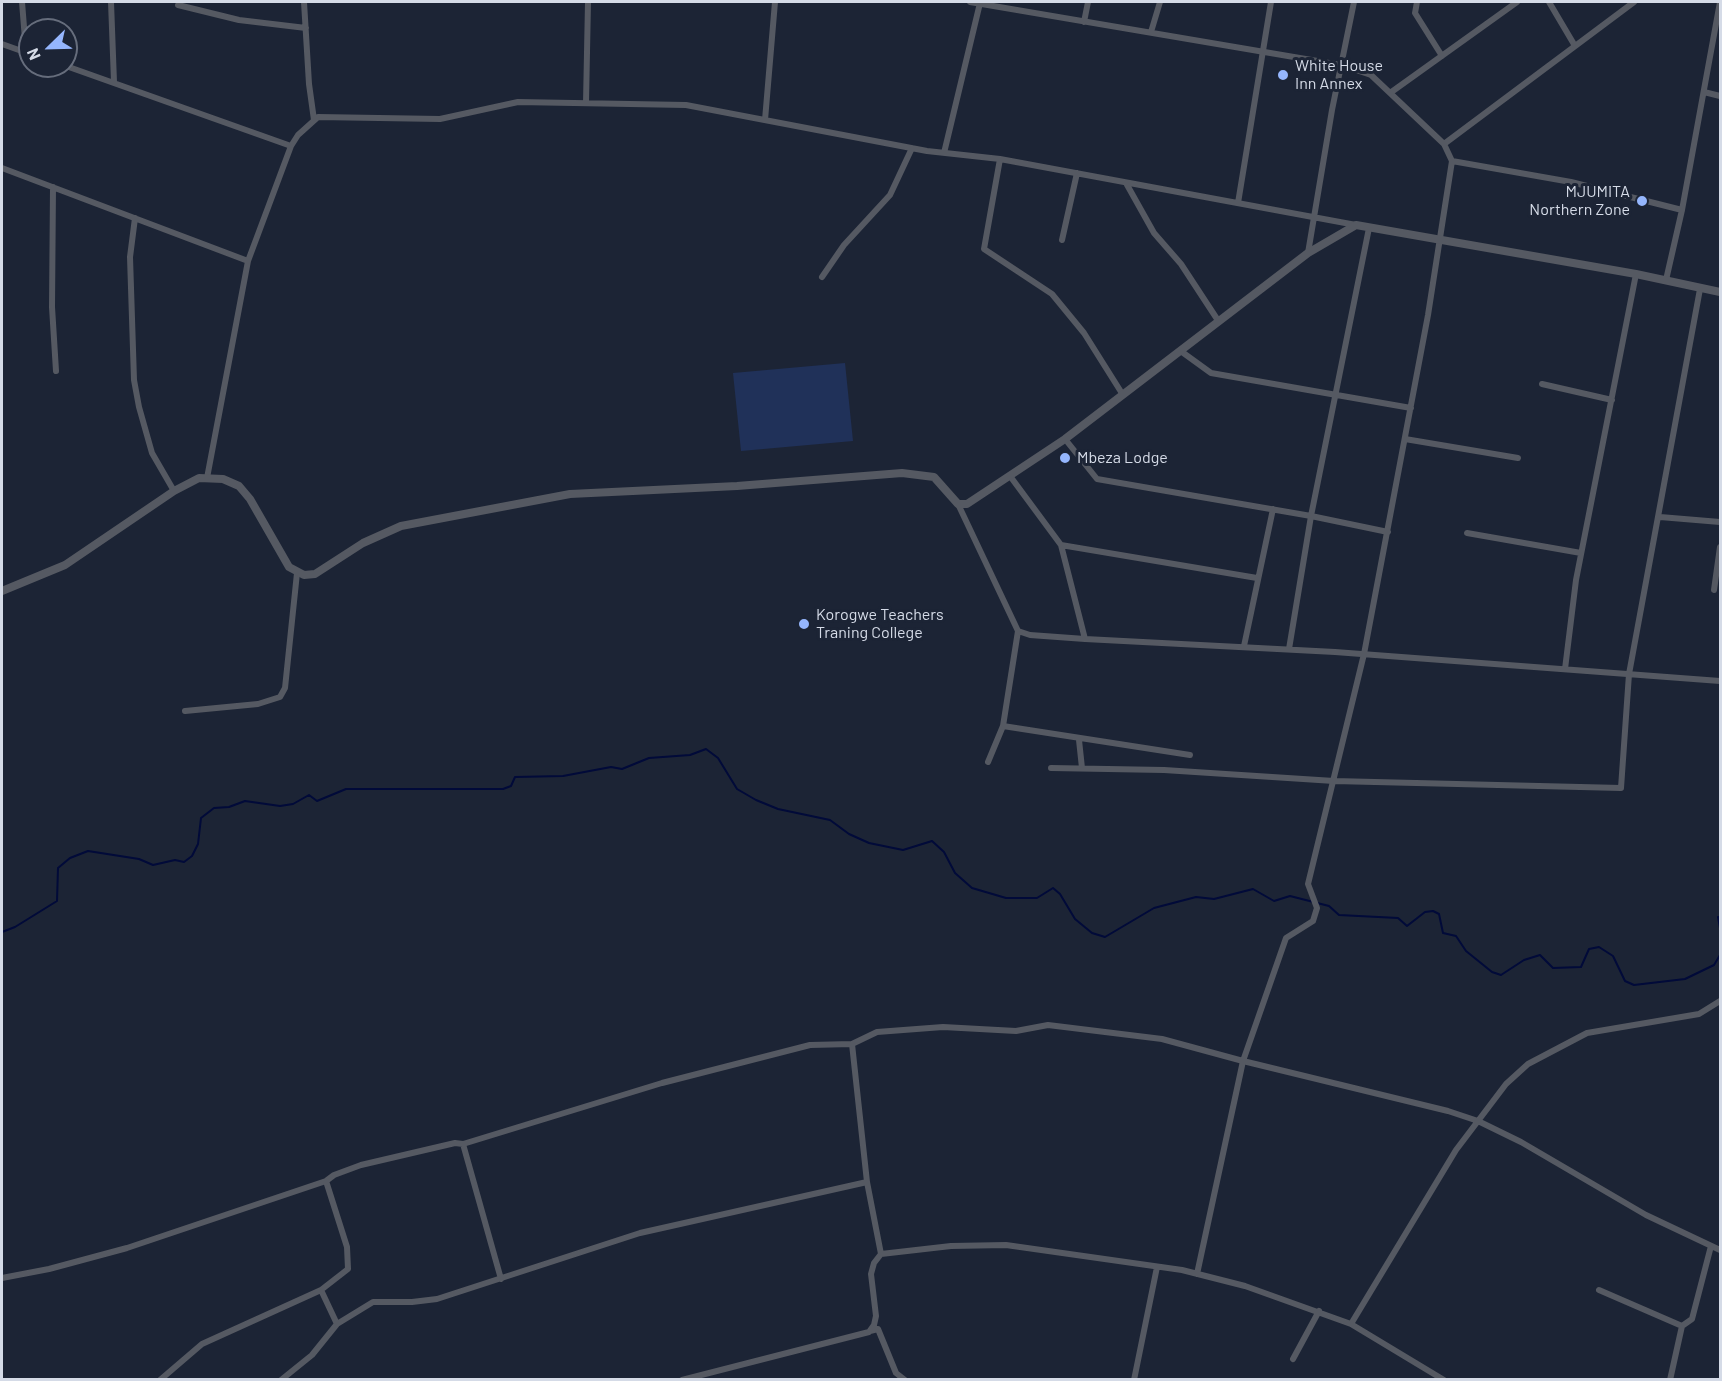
<!DOCTYPE html>
<style>
body{margin:0}
#map{position:relative;width:1722px;height:1381px;overflow:hidden;background:#1c2435;font-family:Barlow,sans-serif}
canvas{display:block}
.frame{position:absolute;inset:0;border:3px solid #d5dbe7;pointer-events:none}
.north{position:absolute;left:18px;top:18px;width:60px;height:60px;box-sizing:border-box;background:#1c2435;border:2px solid #666d7c;border-radius:50%;rotate:247deg;font-size:16px;font-weight:700;line-height:24px;text-align:center;color:#d5dbe7}
.north::after{content:'';display:block;margin:auto;width:21px;height:27px;background:#95b6fd;clip-path:polygon(50% 0,100% 100%,50% 72%,0 100%)}
</style>
<div id="map">
<canvas width="1722" height="1381"></canvas>
<div class="frame"></div>
<div class="north">N</div>
</div>
<script>
const ctx = document.querySelector('canvas').getContext('2d');
ctx.lineJoin = 'round';
function fill(path, color) {
  ctx.fillStyle = color;
  ctx.fill(path, 'evenodd');
}
function toPath(rows) {
  const path = new Path2D();
  for (const r of rows) {
    path.moveTo(r[0], r[1]);
    for (let i = 2; i < r.length; i += 2) path.lineTo(r[i], r[i + 1]);
  }
  return path;
}
function strokePath(path, color, width, dash) {
  ctx.strokeStyle = color;
  ctx.lineWidth = width;
  ctx.lineCap = dash ? 'butt' : 'round';
  ctx.setLineDash(dash || []);
  ctx.stroke(path);
}
function drawText(font, color, halo, rows, align = 'center') {
  ctx.font = font + ' Barlow,sans-serif';
  ctx.lineWidth = 6;
  ctx.setLineDash([]);
  ctx.textBaseline = 'middle';
  ctx.strokeStyle = halo;
  ctx.fillStyle = color;
  for (const [text, x, y, turn = 0] of rows) {
    ctx.save();
    ctx.translate(x, y);
    ctx.rotate((+turn || 0) * Math.PI / 180);
    ctx.textAlign = isNaN(turn) ? turn : align;
    if (halo) ctx.strokeText(text, 0, 0);
    ctx.fillText(text, 0, 0);
    ctx.restore();
  }
}
fill(toPath([
 [845,363,853,441,741,451,733,373]
]), '#203159');
strokePath(toPath([
 [1720,917,1718,917,1720,928],
 [2,932,15,927,57,901,58,868,70,858,88,851,139,859,153,865,175,860,184,862,192,856,198,844,201,818,214,808,229,807,245,801,280,806,293,804,309,795,317,801,346,789,503,789,511,786,515,777,563,776,611,767,622,769,649,758,690,755,706,749,718,758,737,789,756,800,778,809,830,820,849,834,869,843,903,850,932,841,944,852,955,873,972,888,1006,898,1037,898,1053,888,1060,894,1075,919,1092,933,1105,937,1154,908,1196,897,1214,899,1253,889,1274,901,1290,896,1329,906,1339,915,1398,918,1407,926,1425,912,1433,911,1439,914,1443,933,1456,936,1466,951,1492,972,1501,975,1524,960,1540,955,1553,968,1581,967,1589,949,1599,947,1613,956,1625,981,1634,985,1685,979,1714,965,1720,955]
]), '#010a39', 2);
strokePath(toPath([
 [22,2,26,52],
 [111,2,114,82],
 [304,2,309,84,314,120],
 [970,2,1341,65,1371,75,1444,144,1452,161,1428,315,1364,654,1308,884,1317,908,1313,921,1286,938,1243,1061,1197,1274],
 [1417,2,1415,13,1442,56],
 [1549,2,1575,46],
 [178,5,239,20,306,28],
 [1084,22,1088,2],
 [1151,32,1160,2],
 [2,44,30,54],
 [66,66,291,146],
 [1704,92,1720,96],
 [1390,93,1517,2],
 [586,103,588,2],
 [765,120,775,2],
 [1444,144,1634,2],
 [944,153,980,3],
 [1000,159,984,249,1052,294,1084,333,1123,395],
 [1452,161,1571,182,1682,210],
 [2,168,248,261],
 [1126,183,1154,233,1181,264,1219,322],
 [53,187,52,307,56,371],
 [1238,203,1271,2],
 [135,218,130,257,134,380,139,407,152,453,174,491],
 [1062,240,1077,173],
 [1308,253,1332,110,1354,2],
 [822,277,844,245,890,195,912,148],
 [1666,280,1682,210,1720,2],
 [1182,352,1211,373,1411,408],
 [1542,384,1612,400],
 [1065,439,1097,479,1311,516,1388,532],
 [1405,439,1518,458],
 [1010,476,1061,545,1085,639],
 [207,478,248,261,291,146,298,135,318,117,440,119,518,102,686,105,927,151,1000,159,1356,225],
 [958,504,1018,631,1003,726,988,762],
 [1660,517,1720,522],
 [1467,533,1581,553],
 [1061,545,1257,578],
 [1714,590,1720,547],
 [1018,631,1030,635,1085,639,1335,652,1720,681],
 [1244,646,1273,509],
 [1289,649,1311,516,1369,228],
 [1565,669,1576,580,1636,274],
 [185,711,258,704,280,697,285,688,297,573],
 [1003,726,1190,755],
 [1079,740,1082,768],
 [1051,768,1164,770,1334,781,1621,788,1629,674,1700,289],
 [1720,1001,1699,1014,1587,1033,1528,1064,1506,1084,1478,1121,1521,1142,1646,1215,1720,1250],
 [852,1044,867,1182,881,1254],
 [463,1144,501,1279],
 [2,1278,49,1269,127,1248,326,1181,334,1175,361,1165,455,1143,463,1144,662,1083,810,1045,852,1044,877,1032,943,1027,1016,1031,1048,1025,1162,1039,1243,1061,1448,1111,1478,1121,1456,1150,1351,1324],
 [321,1290,337,1324],
 [1599,1290,1682,1326],
 [870,1331,878,1329,896,1373,905,1380],
 [1293,1359,1319,1311],
 [160,1380,202,1344,321,1290,348,1269,347,1247,326,1181],
 [281,1380,312,1355,337,1324,373,1302,412,1302,437,1299,640,1233,867,1182],
 [682,1380,869,1332,874,1325,876,1316,871,1274,874,1263,881,1254,951,1246,1006,1245,1182,1270,1245,1286,1351,1324,1444,1380],
 [1134,1380,1157,1267],
 [1670,1380,1682,1326,1692,1319,1711,1246]
]), '#555962', 6);
strokePath(toPath([
 [2,591,65,565,174,491,199,478,223,479,239,486,250,499,289,567,304,575,315,574,363,543,401,526,570,494,737,486,902,473,934,477,958,504,967,504,1065,439,1308,253,1356,225,1636,274,1720,292]
]), '#555962', 8);
for (const [x, y, r, color] of [
 [1283,75,6,"#95b6fd"],
 [1642,201,6,"#95b6fd"],
 [1065,458,6,"#95b6fd"],
 [804,624,6,"#95b6fd"]
]) {
  const dot = new Path2D();
  dot.arc(x, y, r, 0, 2 * Math.PI);
  ctx.fillStyle = color;
  ctx.fill(dot);
  strokePath(dot, '#1c2435', 2);
}
drawText('16px', '#d5dbe7', '#1c2435', [
 ["White House",1295,66],
 ["Inn Annex",1295,84],
 ["MJUMITA",1630,192,"right"],
 ["Northern Zone",1630,210,"right"],
 ["Mbeza Lodge",1077,458],
 ["Korogwe Teachers",816,615],
 ["Traning College",816,633]
], 'left');
</script>
